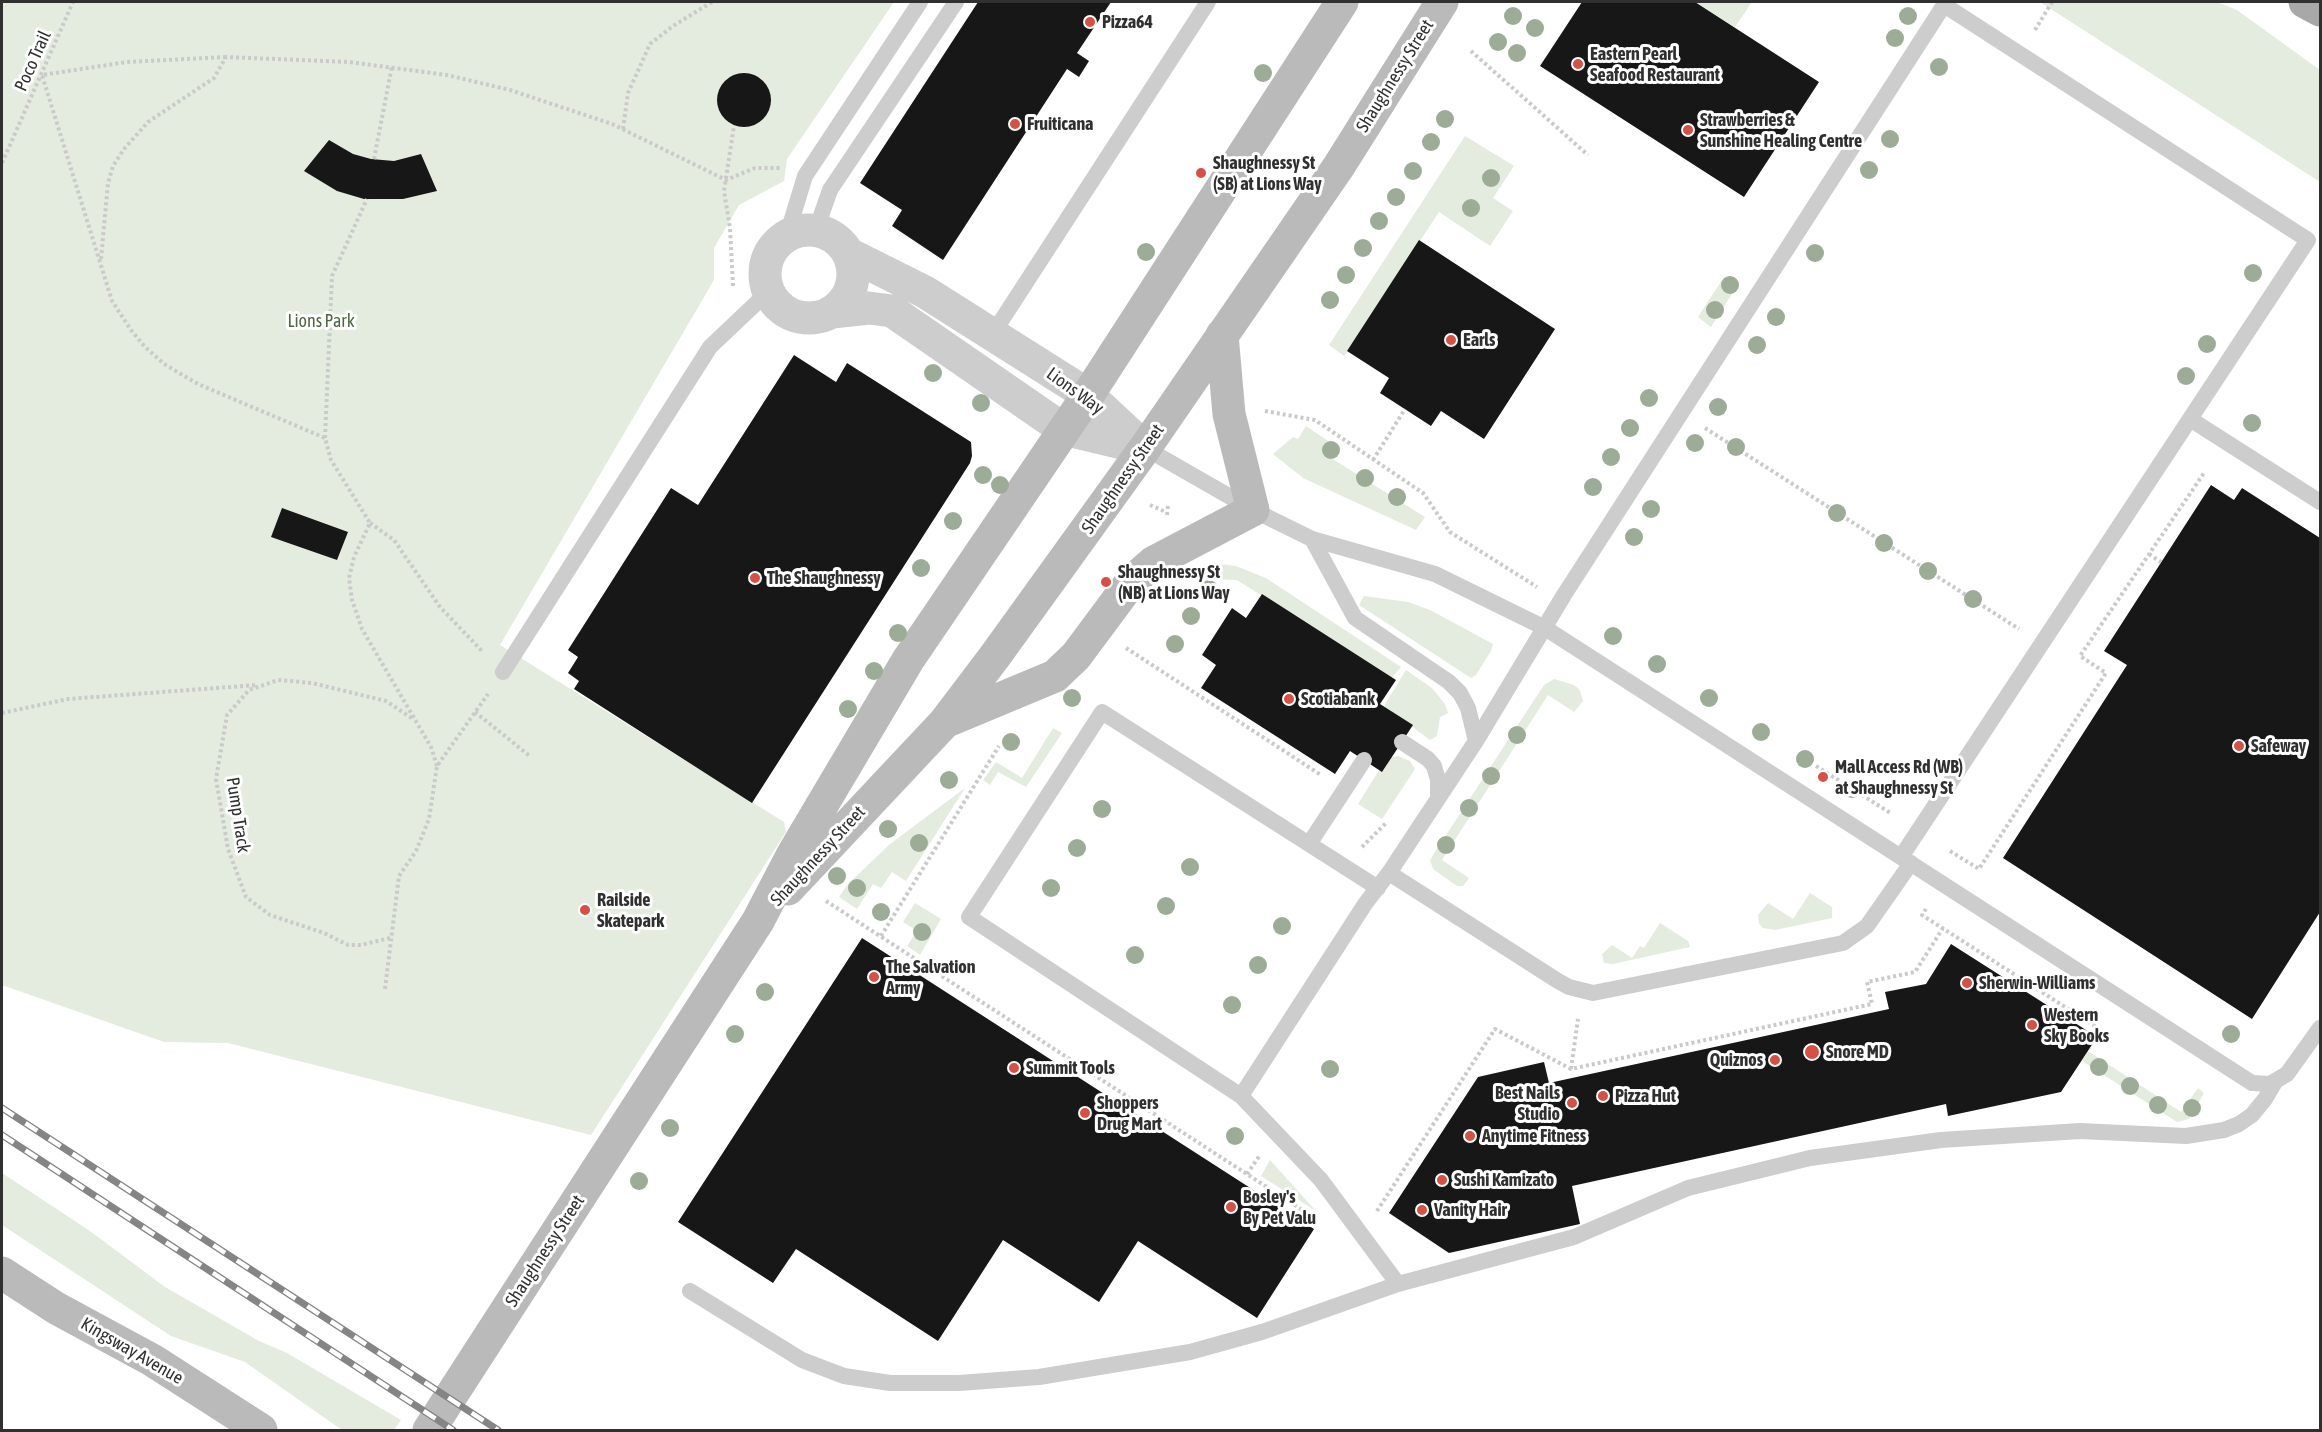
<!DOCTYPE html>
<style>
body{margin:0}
#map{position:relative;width:2322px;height:1432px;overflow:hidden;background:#fff;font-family:"Asap Condensed",sans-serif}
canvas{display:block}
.frame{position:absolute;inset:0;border:3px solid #303030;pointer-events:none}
</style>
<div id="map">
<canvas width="2322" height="1432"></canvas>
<div class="frame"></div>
</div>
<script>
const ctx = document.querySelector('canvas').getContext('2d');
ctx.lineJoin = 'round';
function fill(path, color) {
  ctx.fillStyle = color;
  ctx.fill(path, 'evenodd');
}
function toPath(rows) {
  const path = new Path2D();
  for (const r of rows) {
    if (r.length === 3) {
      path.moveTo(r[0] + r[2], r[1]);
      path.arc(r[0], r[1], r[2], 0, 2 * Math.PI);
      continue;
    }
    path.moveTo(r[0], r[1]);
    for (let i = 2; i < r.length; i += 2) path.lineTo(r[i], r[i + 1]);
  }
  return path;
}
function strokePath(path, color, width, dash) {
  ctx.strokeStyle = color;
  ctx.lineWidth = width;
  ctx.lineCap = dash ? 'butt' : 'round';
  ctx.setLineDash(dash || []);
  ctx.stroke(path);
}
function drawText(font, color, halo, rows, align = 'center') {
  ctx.font = font + ' "Asap Condensed",sans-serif';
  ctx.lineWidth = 6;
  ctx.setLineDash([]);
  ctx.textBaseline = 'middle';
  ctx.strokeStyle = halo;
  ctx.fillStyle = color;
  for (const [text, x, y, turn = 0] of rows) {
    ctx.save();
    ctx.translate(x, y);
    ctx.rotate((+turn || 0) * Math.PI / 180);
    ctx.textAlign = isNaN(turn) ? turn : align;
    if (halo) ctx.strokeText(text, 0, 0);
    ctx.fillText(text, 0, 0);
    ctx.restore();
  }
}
fill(toPath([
 [2,2,894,2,787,159,784,181,739,205,714,248,714,280,500,645,784,822,786,832,591,1135,228,1043,164,1042,2,985],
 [1695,2,1752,2,1735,27],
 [2040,2,2217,2,2237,10,2320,70,2320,182],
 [1465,136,1514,166,1493,198,1513,211,1490,246,1439,212,1344,356,1329,345],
 [1724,277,1737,286,1711,327,1698,317],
 [1306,426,1337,447,1331,458,1425,517,1416,530,1303,478,1273,454,1293,437,1298,439],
 [1221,564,1236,566,1266,578,1401,667,1392,678,1237,580,1208,579,1213,569],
 [1364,596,1408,602,1430,610,1493,644,1491,651,1476,675,1471,678,1359,605],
 [1406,670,1432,688,1445,704,1448,713,1440,717,1437,736,1430,740,1384,706],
 [1554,679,1574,685,1580,690,1583,701,1574,712,1548,695,1442,860,1469,878,1463,886,1457,886,1433,869,1430,860,1433,855,1544,685],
 [1053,728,1062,733,1026,787,998,772,990,785,983,780,996,762,1022,778],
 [1398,756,1410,761,1415,769,1382,819,1358,804,1379,770,1383,771,1392,757],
 [965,788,906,881,892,872,881,888,873,884,857,909,839,897,848,884,890,844],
 [1810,893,1832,907,1832,918,1775,930,1763,928,1759,924,1758,915,1768,903,1793,919],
 [915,903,941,919,920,955,907,946,917,931,903,922],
 [1660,923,1688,941,1690,947,1613,964,1604,963,1602,954,1612,945,1632,958,1640,946,1644,948],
 [2088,1051,2181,1112,2198,1088,2204,1093,2189,1119,2177,1122,2082,1061],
 [1270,1160,1316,1211,1261,1176],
 [2,1173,90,1231,165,1287,259,1341,287,1353,401,1420,394,1430,342,1430,245,1362,171,1336,2,1225]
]), '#e4ebdf');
fill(toPath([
 [978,2,1111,2,1077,53,1089,61,1079,77,1067,69,943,260,892,226,902,210,860,183],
 [1582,2,1695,2,1819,82,1744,197,1540,66],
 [744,100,27],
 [329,140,353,154,371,159,394,161,421,154,437,191,403,199,364,199,337,191,304,171],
 [1419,240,1555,329,1484,439,1441,411,1431,426,1380,393,1389,378,1347,351],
 [794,355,836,382,847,363,971,442,972,456,970,463,752,803,574,689,579,681,568,673,578,657,568,650,671,488,698,505],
 [2211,485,2234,500,2242,488,2320,538,2320,912,2252,1019,2003,858,2127,665,2104,651],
 [282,508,348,532,337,560,271,537],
 [1262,594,1396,680,1380,704,1413,725,1382,772,1350,751,1335,774,1201,688,1216,665,1202,655,1232,608,1246,618],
 [862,938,1314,1229,1257,1318,1138,1241,1099,1302,1003,1240,938,1341,796,1249,773,1283,678,1222],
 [1951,944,2097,1037,2061,1092,1948,1116,1946,1104,1572,1186,1580,1224,1449,1253,1389,1213,1478,1077,1544,1062,1549,1083,1889,1009,1885,992,1926,984]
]), '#171717');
strokePath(toPath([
 [2035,30,2052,2],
 [1471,51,1588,155],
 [226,57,127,62,42,75,112,301,131,330,145,347,164,364,198,384,325,438,331,460,370,523,354,557,349,578,352,600,362,629,431,747,437,766],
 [623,129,628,93,650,44,673,26,712,2],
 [374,159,392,66],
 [2,163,73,2],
 [101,259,108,183,113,166,124,149,148,122,214,78,226,57,349,62,447,75,510,90,612,124,726,180,755,168,780,168],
 [733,286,730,228,724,191,734,126],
 [1265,411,1315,420,1423,493,1450,532,1537,587],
 [1705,428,2019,629],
 [325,438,332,276,367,199],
 [1373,460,1405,409],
 [1150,505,1166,512],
 [1167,515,1168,505],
 [370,523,394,540,440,607,482,651],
 [2149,554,2161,562],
 [1126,648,1321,775],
 [475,712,531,757],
 [2,713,68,699,257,685],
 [1816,766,1892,814],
 [1362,847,1386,823],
 [1950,851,1979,869,2106,673,2080,656,2204,473],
 [826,901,1310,1215],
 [1926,909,1922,915,2104,1032],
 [881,936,999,746],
 [390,938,361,945,348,945,324,933,270,915,246,897,228,849,216,779,227,715,249,690,278,680,312,683,386,701,413,719],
 [385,989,399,876,416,851,429,819,437,766,488,694],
 [1571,1069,1578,1019],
 [1247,1174,1260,1155],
 [1377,1211,1495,1029,1571,1069,1872,1004,1867,982,1915,972,1943,928]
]), '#cacaca', 4, [3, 3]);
strokePath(toPath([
 [816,230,830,190,956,2],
 [787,235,805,176,920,2],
 [992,335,1208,2],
 [2190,419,2320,502],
 [1145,448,1253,510,1312,539,1435,574,1545,628,2252,1083,2270,1084,2287,1074,2320,1028],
 [1312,539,1355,618,1449,682,1460,693,1468,708,1476,741],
 [503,672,710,347,768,292],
 [1402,742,1428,759,1434,766,1438,780,1438,799],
 [1309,844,1364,760],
 [1389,873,1558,981,1569,987,1593,993,1843,943,1867,926,1911,863],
 [1241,1096,969,917,1102,712,1378,888],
 [1398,1284,1321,1180,1241,1096,1365,904,1391,870,1476,741,1564,595,1944,5,2308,240,1901,857],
 [690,1291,802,1360,844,1376,890,1383,959,1383,1039,1377,1190,1352,1262,1332,1398,1284,1574,1237,1688,1188,1810,1158,1941,1140,2080,1131,2186,1136,2224,1130,2239,1124,2252,1115,2265,1099,2275,1082]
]), '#cdcdcd', 16);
strokePath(toPath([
 [809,274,44],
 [851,255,925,292,1088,395,1145,448],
 [832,312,869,308,892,311,1063,429,1143,448]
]), '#cdcdcd', 33);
strokePath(toPath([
 [947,721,1055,676,1076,656,1131,582,1154,562,1253,510,1229,414,1222,335],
 [788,889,945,722,995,656,1145,448,1339,166,1442,2],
 [2,1273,56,1308,152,1360,261,1430],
 [429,1430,758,921,793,854,908,660,1088,395,1342,2]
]), '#bababa', 33);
strokePath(toPath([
 [2305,2,2320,10]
]), '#a8a8a8', 33);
const rail = toPath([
 [2,1108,498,1430],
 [2,1135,453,1430]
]);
strokePath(rail, '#858585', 7);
strokePath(rail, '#fff', 4.5, [14]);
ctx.fillStyle = '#9dac96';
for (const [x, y] of [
 [1513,16],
 [1908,16],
 [1535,28],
 [1895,38],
 [1498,42],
 [1517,53],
 [1939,67],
 [1263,73],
 [1445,119],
 [1890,139],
 [1431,142],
 [1869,170],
 [1413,171],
 [1491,178],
 [1396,197],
 [1471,208],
 [1379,221],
 [1363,248],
 [1146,252],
 [1815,253],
 [2253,273],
 [1346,275],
 [1730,285],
 [1330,300],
 [1715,310],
 [1776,317],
 [2207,344],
 [1757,345],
 [933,373],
 [2186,376],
 [1649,398],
 [981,403],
 [1718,407],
 [2252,423],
 [1630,428],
 [1695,443],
 [1736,447],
 [1331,450],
 [1611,457],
 [983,475],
 [1365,478],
 [1000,485],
 [1593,487],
 [1397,497],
 [1651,509],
 [1837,513],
 [953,521],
 [1634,537],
 [1884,543],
 [921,568],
 [1928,571],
 [1209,589],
 [1973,599],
 [1191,616],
 [898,633],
 [1613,636],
 [1175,644],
 [1657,664],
 [874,671],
 [1072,698],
 [1709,698],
 [848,709],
 [1761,732],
 [1517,735],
 [1011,742],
 [1805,759],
 [1491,776],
 [949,780],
 [1852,789],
 [1469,808],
 [1102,809],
 [888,829],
 [919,843],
 [1446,845],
 [1077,848],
 [1190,867],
 [837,876],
 [857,888],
 [1051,888],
 [1166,906],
 [881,912],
 [1282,926],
 [922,932],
 [1135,955],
 [1258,965],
 [765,992],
 [1232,1005],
 [735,1034],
 [2231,1034],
 [2099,1067],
 [1330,1069],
 [2130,1086],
 [2158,1105],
 [2192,1108],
 [670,1128],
 [1235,1136],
 [639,1181]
]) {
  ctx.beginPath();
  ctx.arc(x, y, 9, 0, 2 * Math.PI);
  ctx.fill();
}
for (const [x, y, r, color] of [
 [1090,22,6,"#d55143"],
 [1578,64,6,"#d55143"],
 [1015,124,6,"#d55143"],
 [1688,130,6,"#d55143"],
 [1201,173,6,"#d55143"],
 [1451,340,6,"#d55143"],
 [755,578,6,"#d55143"],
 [1106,582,6,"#d55143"],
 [1289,699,6,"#d55143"],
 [2239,746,6,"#d55143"],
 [1823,777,6,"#d55143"],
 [585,910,6,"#d55143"],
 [874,977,6,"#d55143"],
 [1967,983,6,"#d55143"],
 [2032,1025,6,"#d55143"],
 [1812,1052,8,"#d55143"],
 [1775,1060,6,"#d55143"],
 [1014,1068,6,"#d55143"],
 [1603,1096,6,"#d55143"],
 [1572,1103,6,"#d55143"],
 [1085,1113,6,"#d55143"],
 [1470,1136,6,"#d55143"],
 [1442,1180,6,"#d55143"],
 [1231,1207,6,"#d55143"],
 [1422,1210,6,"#d55143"]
]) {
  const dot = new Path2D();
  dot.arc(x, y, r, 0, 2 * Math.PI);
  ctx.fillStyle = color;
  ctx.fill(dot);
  strokePath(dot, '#fff', 2);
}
drawText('bold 18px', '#303030', '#fff', [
 ["Pizza64",1102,22],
 ["Eastern Pearl",1590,54],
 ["Seafood Restaurant",1590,75],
 ["Strawberries &",1700,120],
 ["Sunshine Healing Centre",1700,141],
 ["Fruiticana",1027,124],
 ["Shaughnessy St",1213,163],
 ["(SB) at Lions Way",1213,184],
 ["Earls",1463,340],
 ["Shaughnessy St",1118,572],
 ["(NB) at Lions Way",1118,593],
 ["The Shaughnessy",767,578],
 ["Scotiabank",1301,699],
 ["Safeway",2251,746],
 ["Mall Access Rd (WB)",1835,767],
 ["at Shaughnessy St",1835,788],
 ["Railside",597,900],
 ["Skatepark",597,921],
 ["The Salvation",886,967],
 ["Army",886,988],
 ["Sherwin-Williams",1979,983],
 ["Western",2044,1015],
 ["Sky Books",2044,1036],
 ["Snore MD",1826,1052],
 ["Quiznos",1763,1060,"right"],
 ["Summit Tools",1026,1068],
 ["Best Nails",1560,1093,"right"],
 ["Studio",1560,1114,"right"],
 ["Pizza Hut",1615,1096],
 ["Shoppers",1097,1103],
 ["Drug Mart",1097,1124],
 ["Anytime Fitness",1482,1136],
 ["Sushi Kamizato",1454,1180],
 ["Bosley's",1243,1197],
 ["By Pet Valu",1243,1218],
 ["Vanity Hair",1434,1210]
], 'left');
drawText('18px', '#303030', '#fff', [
 ["Poco Trail",33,61,-66],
 ["Shaughnessy Street",1395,76,-58],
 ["Lions Way",1075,391,36],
 ["Shaughnessy Street",1123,479,-55],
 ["Pump Track",238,815,81],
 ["Shaughnessy Street",818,856,-47],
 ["Shaughnessy Street",545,1251,-57],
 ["Kingsway Avenue",132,1351,30]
]);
drawText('18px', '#4c6841', '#fff', [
 ["Lions Park",321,321]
]);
</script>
